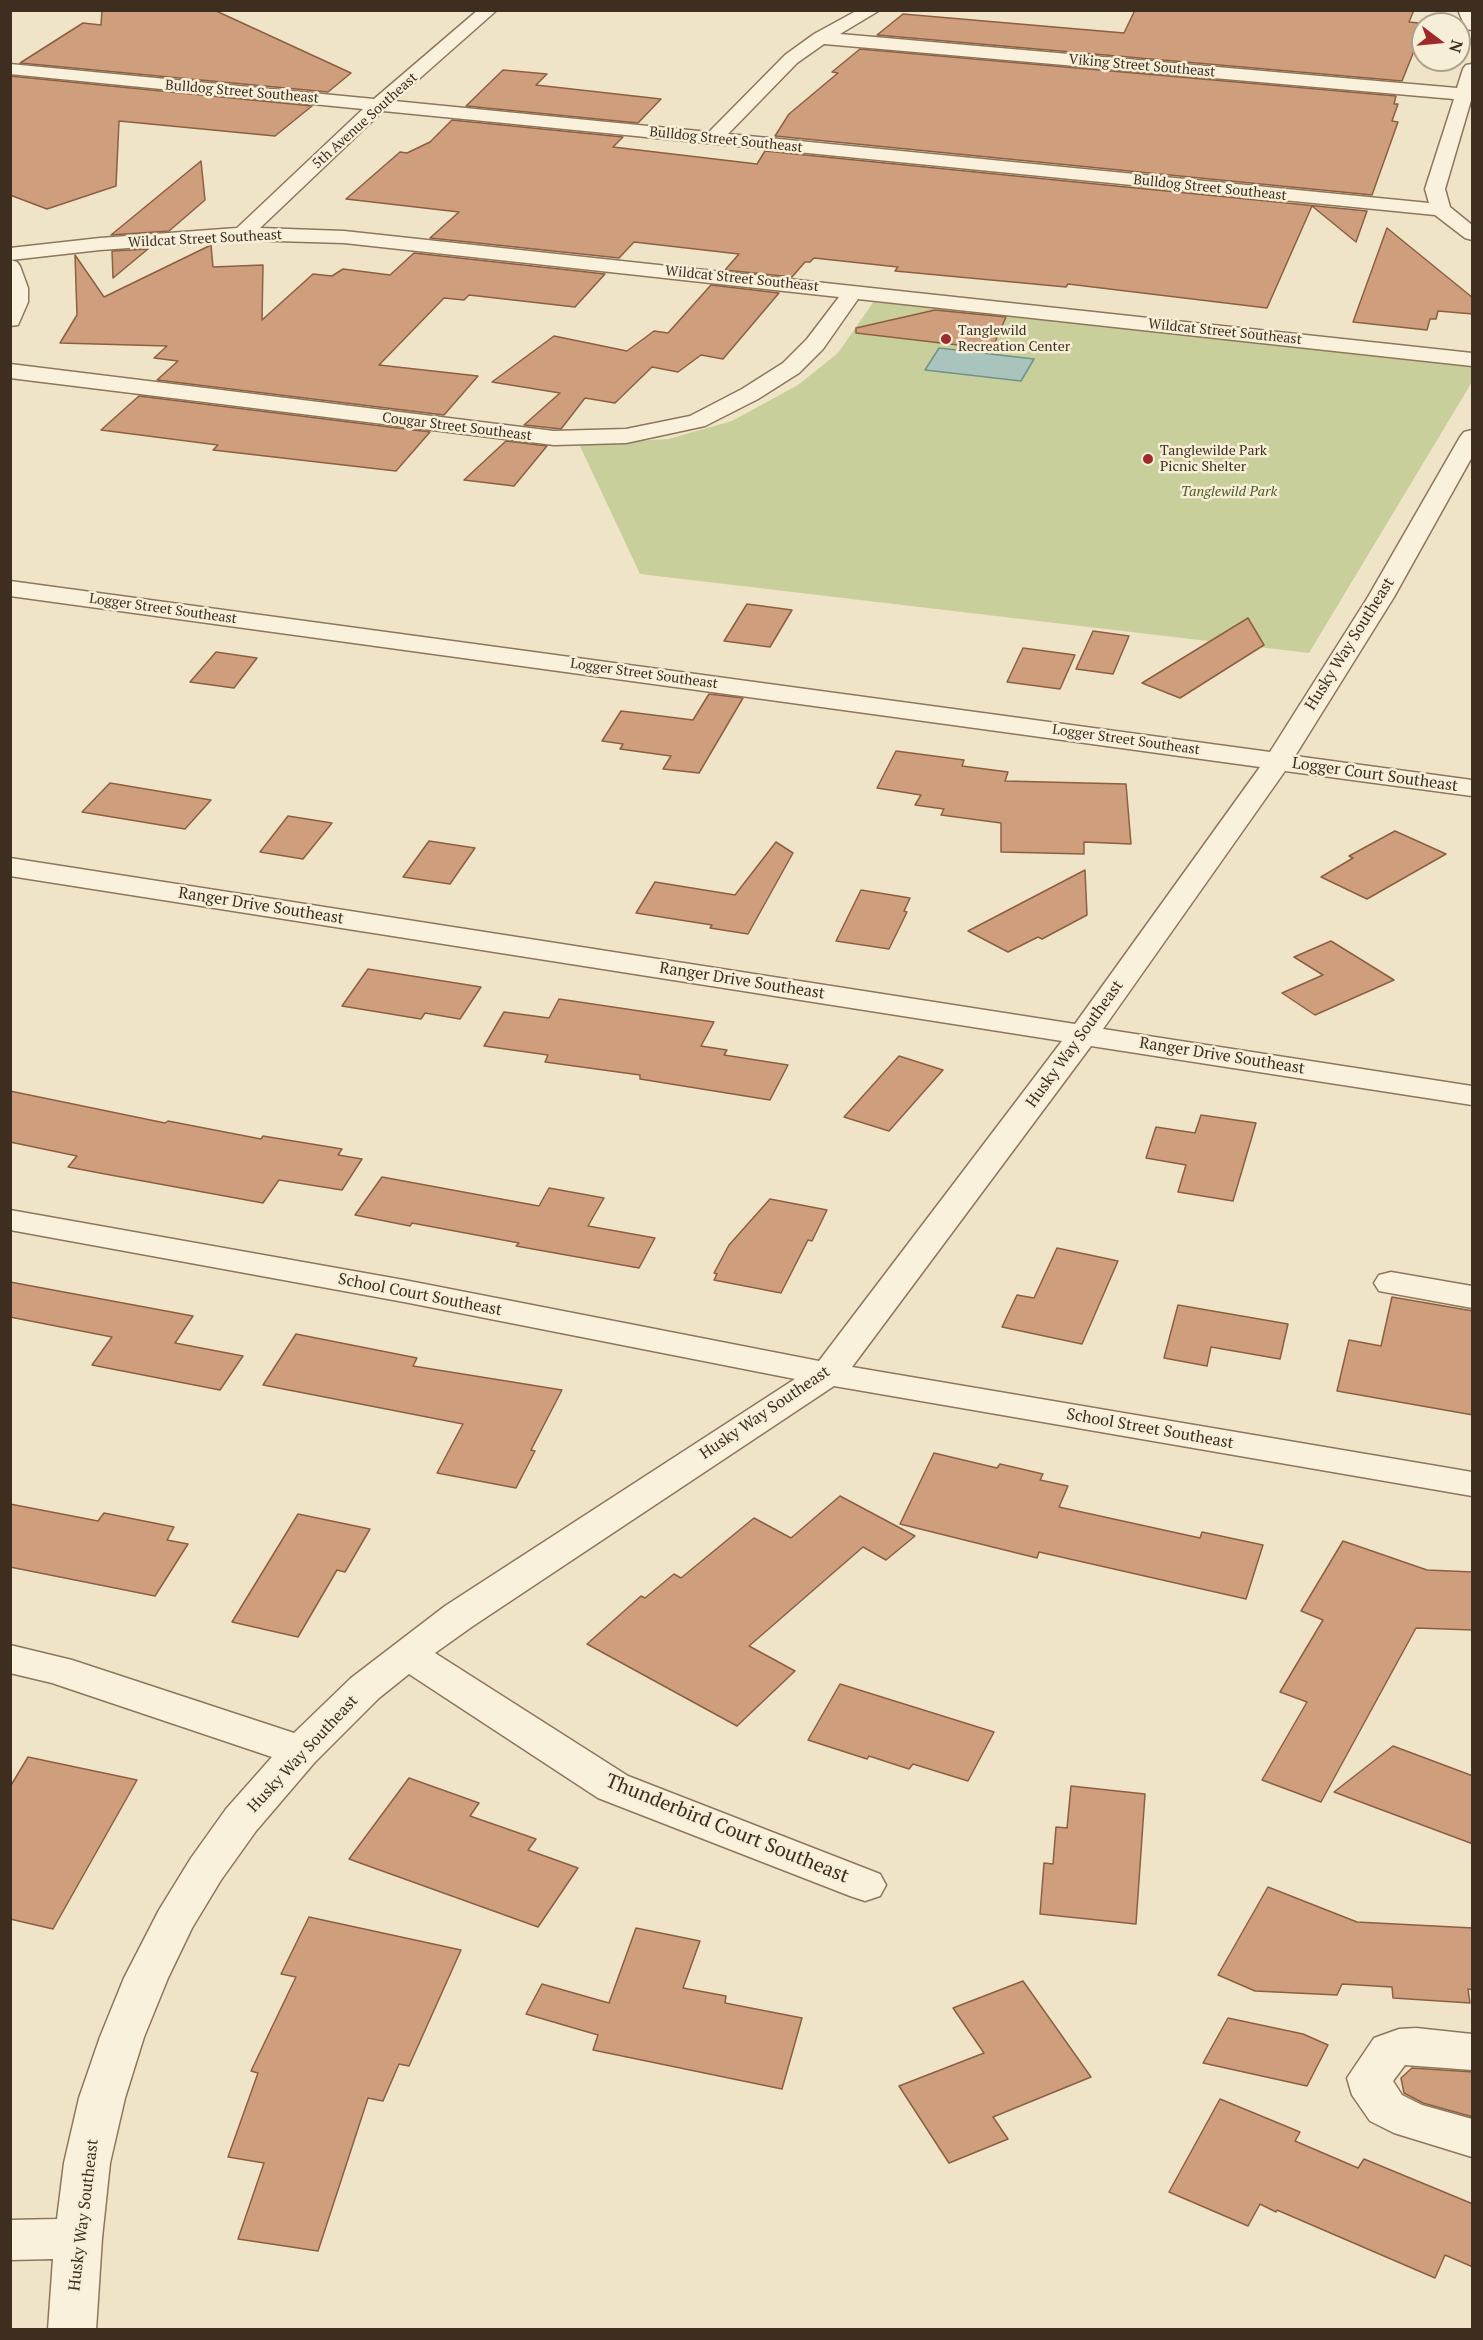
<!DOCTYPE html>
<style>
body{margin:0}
#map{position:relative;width:1483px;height:2340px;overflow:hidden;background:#f0e4c8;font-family:"PT Serif",serif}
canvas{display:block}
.frame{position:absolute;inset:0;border:12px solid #3d2e20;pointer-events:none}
.north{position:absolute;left:1411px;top:12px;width:60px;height:60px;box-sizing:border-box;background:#f7eed8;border:2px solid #ada18e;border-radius:50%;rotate:106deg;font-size:16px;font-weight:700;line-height:24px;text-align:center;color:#3d2e20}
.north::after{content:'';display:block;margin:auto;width:21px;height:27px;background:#9e2a2b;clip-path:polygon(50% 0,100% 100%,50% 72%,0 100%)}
</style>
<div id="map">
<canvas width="1483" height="2340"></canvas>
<div class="frame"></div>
<div class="north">N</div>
</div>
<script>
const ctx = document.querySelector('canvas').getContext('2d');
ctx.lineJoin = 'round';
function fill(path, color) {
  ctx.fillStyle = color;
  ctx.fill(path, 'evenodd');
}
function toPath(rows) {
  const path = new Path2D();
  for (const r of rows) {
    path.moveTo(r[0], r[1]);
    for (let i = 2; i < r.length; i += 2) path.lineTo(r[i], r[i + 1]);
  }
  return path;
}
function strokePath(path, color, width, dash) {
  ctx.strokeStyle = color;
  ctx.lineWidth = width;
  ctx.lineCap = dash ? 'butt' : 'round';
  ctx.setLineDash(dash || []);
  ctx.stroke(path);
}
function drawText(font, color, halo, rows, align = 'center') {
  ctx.font = font + ' "PT Serif",serif';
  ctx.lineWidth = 5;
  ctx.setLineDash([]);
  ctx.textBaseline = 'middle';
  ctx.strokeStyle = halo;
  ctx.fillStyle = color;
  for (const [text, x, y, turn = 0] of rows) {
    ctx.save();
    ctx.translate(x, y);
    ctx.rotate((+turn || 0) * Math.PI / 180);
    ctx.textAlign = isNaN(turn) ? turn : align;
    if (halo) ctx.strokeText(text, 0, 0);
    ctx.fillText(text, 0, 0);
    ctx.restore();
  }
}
fill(toPath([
 [874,301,1472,367,1472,382,1309,653,640,574,579,444,668,439,732,421,798,385,838,353]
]), '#c9cf9b');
const water = toPath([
 [939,348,1034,359,1021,381,925,370,939,348]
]);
fill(water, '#a9c4bc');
strokePath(water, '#6f938a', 1.5);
const building = toPath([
 [102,10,214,10,351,73,328,92,20,63,83,23,101,25,102,10],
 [1135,10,1414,10,1409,22,1419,23,1412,41,1418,41,1402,81,877,35,903,14,1124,33,1135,10],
 [860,49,1396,96,1394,104,1398,104,1392,121,1398,122,1372,195,775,136,789,114,838,73,832,72,860,49],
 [503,70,547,74,536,85,661,99,638,123,466,106,503,70],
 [10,76,312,106,275,136,119,121,116,186,47,209,10,195,10,76],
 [452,120,623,137,613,147,757,164,765,151,1367,211,1356,242,1312,206,1267,308,1068,284,1066,287,895,271,898,267,814,258,810,262,805,262,792,277,725,270,739,254,634,242,619,258,430,238,459,212,346,199,400,152,407,153,430,142,452,120],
 [201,161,205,200,169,231,111,235,201,161],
 [1387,228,1473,298,1473,314,1438,311,1436,319,1430,319,1427,330,1353,322,1387,228],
 [211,245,213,267,263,265,262,320,313,274,332,276,343,269,390,275,414,253,605,274,575,307,469,295,464,300,444,298,379,365,478,376,444,415,157,380,178,361,154,358,167,346,60,343,77,315,75,255,104,297,211,245],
 [148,249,113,278,112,251,148,249],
 [711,285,779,293,723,359,701,355,678,372,652,367,615,403,585,398,561,429,524,425,560,393,492,382,554,336,627,351,654,331,668,333,711,285],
 [935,310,1006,317,992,349,856,333,856,328,935,310],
 [139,396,430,432,396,471,213,450,218,445,101,430,139,396],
 [506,441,547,446,514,486,464,480,506,441],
 [747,604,792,610,770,647,724,641,747,604],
 [1248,618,1264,645,1180,698,1142,683,1248,618],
 [1093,631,1129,636,1113,674,1076,669,1093,631],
 [1023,648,1075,655,1060,689,1007,682,1023,648],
 [216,652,257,658,234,688,190,682,216,652],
 [709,694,743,698,699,773,663,769,671,756,620,749,623,744,602,741,621,711,693,720,709,694],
 [896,751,964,760,962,766,1008,772,1005,781,1126,784,1131,844,1084,842,1084,854,1001,852,1001,823,941,815,944,809,915,805,921,795,877,788,896,751],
 [110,783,211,800,185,829,82,812,110,783],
 [288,816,332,823,303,859,260,852,288,816],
 [1395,831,1446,854,1367,899,1321,877,1353,858,1349,856,1395,831],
 [429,841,475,848,450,884,403,877,429,841],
 [776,842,793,853,748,934,710,928,712,925,636,913,655,882,735,895,776,842],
 [1085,870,1087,915,1042,939,1038,937,1008,952,968,931,1085,870],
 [861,890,910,898,904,911,907,912,889,949,836,941,861,890],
 [1331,941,1394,980,1315,1015,1282,993,1323,975,1294,957,1331,941],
 [368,969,481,987,460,1019,425,1013,421,1019,342,1006,368,969],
 [559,999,714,1022,701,1046,727,1050,724,1055,788,1065,770,1100,640,1079,640,1075,545,1062,548,1055,484,1046,504,1012,549,1018,559,999],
 [899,1056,943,1070,889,1131,844,1117,899,1056],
 [10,1091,165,1123,168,1121,261,1139,263,1136,342,1149,338,1155,362,1159,342,1190,279,1180,263,1203,105,1174,68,1167,77,1156,10,1142,10,1091],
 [1201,1115,1256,1123,1233,1201,1178,1192,1186,1165,1146,1158,1156,1127,1195,1133,1201,1115],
 [382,1177,539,1206,549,1188,604,1198,588,1226,655,1238,639,1268,516,1246,519,1243,412,1223,410,1226,355,1215,382,1177],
 [770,1199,827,1210,812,1241,808,1240,781,1293,714,1280,717,1274,714,1273,729,1245,770,1199],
 [1057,1248,1118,1261,1082,1344,1002,1327,1017,1295,1034,1298,1057,1248],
 [10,1282,193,1316,175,1343,243,1356,220,1390,92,1365,112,1337,10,1317,10,1282],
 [1392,1297,1473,1311,1473,1415,1337,1391,1349,1340,1381,1346,1392,1297],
 [1178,1305,1288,1324,1280,1359,1211,1347,1207,1366,1164,1358,1178,1305],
 [296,1334,417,1358,413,1366,562,1390,531,1450,535,1451,516,1488,437,1473,463,1424,263,1385,296,1334],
 [934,1453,997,1468,1000,1464,1043,1474,1040,1480,1068,1486,1059,1507,1200,1538,1202,1532,1263,1545,1246,1599,1039,1552,1037,1558,900,1524,934,1453],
 [840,1496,915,1536,886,1560,863,1547,749,1646,795,1671,737,1726,587,1644,641,1596,645,1598,674,1574,681,1578,754,1518,791,1538,840,1496],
 [10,1504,98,1521,104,1513,174,1527,167,1540,188,1544,155,1596,10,1567,10,1504],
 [298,1514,370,1529,345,1572,337,1570,298,1637,232,1622,298,1514],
 [1343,1541,1427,1570,1473,1572,1473,1630,1416,1628,1321,1802,1262,1780,1307,1702,1280,1692,1323,1620,1301,1611,1343,1541],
 [840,1684,994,1732,968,1781,913,1764,909,1769,869,1756,867,1759,808,1740,840,1684],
 [1393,1746,1473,1776,1473,1844,1334,1792,1393,1746],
 [28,1757,137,1780,53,1929,10,1919,10,1787,28,1757],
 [409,1778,479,1803,470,1816,536,1839,528,1850,578,1868,538,1927,349,1859,409,1778],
 [1071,1786,1145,1794,1136,1924,1040,1914,1044,1863,1053,1864,1056,1827,1067,1828,1071,1786],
 [1268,1887,1357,1922,1473,1928,1473,1990,1468,1989,1470,2003,1393,1998,1392,1987,1342,1984,1337,1995,1255,1991,1218,1975,1268,1887],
 [309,1917,461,1950,409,2066,399,2064,383,2101,368,2098,318,2251,238,2239,264,2163,228,2157,258,2073,251,2071,296,1977,281,1974,309,1917],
 [636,1928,700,1941,683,1988,726,1996,725,2003,802,2018,782,2089,593,2050,598,2035,526,2014,542,1984,609,2003,636,1928],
 [1023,1981,1091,2077,993,2117,1008,2139,949,2163,899,2086,984,2053,953,2008,1023,1981],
 [1228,2018,1303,2034,1328,2045,1307,2086,1203,2063,1228,2018],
 [1412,2068,1473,2072,1473,2117,1423,2103,1404,2093,1401,2078,1412,2068],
 [1220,2099,1300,2132,1295,2141,1358,2168,1364,2159,1473,2204,1473,2267,1445,2255,1435,2278,1277,2210,1276,2212,1260,2204,1248,2226,1169,2192,1220,2099]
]);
fill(building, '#cf9f7d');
strokePath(building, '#8d5f41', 1.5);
const minor = toPath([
 [478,10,497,10,394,101,709,132,785,55,814,34,858,10,880,10,840,34,1457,88,1463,69,1466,65,1472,64,1472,97,1445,189,1450,207,1472,225,1472,240,1465,238,1435,215,383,111,260,228,344,231,1472,353,1472,366,858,299,823,349,799,373,758,399,705,426,626,443,554,445,10,378,10,364,554,431,626,429,690,416,742,389,783,363,807,339,839,297,344,243,243,240,100,250,11,260,17,262,20,266,28,288,28,302,18,325,10,326,10,248,100,238,237,228,363,109,10,74,10,64,374,99,478,10],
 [824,44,1454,99,1425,189,1429,203,728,134,797,63,824,44],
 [1458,10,1472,10,1472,30,1466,29,1458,10],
 [1472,430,1472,457,1394,597,1295,756,1472,780,1472,796,1285,771,1103,1029,1472,1086,1472,1105,1091,1046,852,1367,1472,1472,1472,1496,834,1386,473,1626,435,1653,628,1776,880,1874,886,1885,880,1896,865,1901,850,1896,598,1798,409,1674,379,1698,315,1762,256,1831,221,1880,192,1928,168,1978,144,2037,125,2098,110,2163,102,2238,96,2330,48,2330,53,2259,10,2260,10,2220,57,2219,64,2163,79,2098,100,2037,124,1978,159,1910,191,1858,226,1809,272,1757,52,1683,10,1673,10,1645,72,1660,294,1733,351,1678,445,1606,795,1379,404,1302,10,1230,10,1210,404,1280,819,1361,1062,1041,10,876,10,858,1075,1024,1260,767,10,596,10,581,1270,752,1368,597,1460,437,1464,432,1472,430],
 [1391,1272,1472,1286,1472,1308,1379,1291,1374,1283,1379,1275,1391,1272],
 [1416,2028,1472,2034,1472,2070,1405,2065,1393,2081,1402,2095,1422,2105,1472,2119,1472,2157,1394,2133,1370,2121,1352,2095,1347,2078,1374,2038,1399,2029,1416,2028]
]);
strokePath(minor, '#8d765c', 3);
fill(minor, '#faf1dc');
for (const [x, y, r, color] of [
 [946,339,6,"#9e2a2b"],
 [1148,459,6,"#9e2a2b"]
]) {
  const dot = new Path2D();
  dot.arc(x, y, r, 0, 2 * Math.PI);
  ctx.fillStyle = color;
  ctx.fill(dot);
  strokePath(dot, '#f7eed8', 2);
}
drawText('14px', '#3d2e20', '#f7eed8', [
 ["Viking Street Southeast",1142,66,5],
 ["Bulldog Street Southeast",242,92,5],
 ["5th Avenue Southeast",365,121,-42],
 ["Bulldog Street Southeast",726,140,6],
 ["Bulldog Street Southeast",1210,188,6],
 ["Wildcat Street Southeast",205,239,-3],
 ["Wildcat Street Southeast",742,279,6],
 ["Wildcat Street Southeast",1225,332,6],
 ["Cougar Street Southeast",457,427,7],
 ["Logger Street Southeast",163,609,8],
 ["Logger Street Southeast",644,674,8],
 ["Logger Street Southeast",1126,740,8]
]);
drawText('14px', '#3d2e20', '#f7eed8', [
 ["Tanglewild",958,331],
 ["Recreation Center",958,347],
 ["Tanglewilde Park",1160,451],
 ["Picnic Shelter",1160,467]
], 'left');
drawText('italic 14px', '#4d5a26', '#f7eed8', [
 ["Tanglewild Park",1229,492]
]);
drawText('16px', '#3d2e20', '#f7eed8', [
 ["Husky Way Southeast",1350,644,-58],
 ["Logger Court Southeast",1375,775,8],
 ["Ranger Drive Southeast",261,906,9],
 ["Ranger Drive Southeast",742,981,9],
 ["Husky Way Southeast",1075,1044,-54],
 ["Ranger Drive Southeast",1222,1056,9],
 ["School Court Southeast",420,1295,11],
 ["Husky Way Southeast",765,1413,-34],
 ["School Street Southeast",1150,1429,10],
 ["Husky Way Southeast",303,1754,-47],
 ["Husky Way Southeast",84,2215,-83]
]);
drawText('20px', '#3d2e20', '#f7eed8', [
 ["Thunderbird Court Southeast",727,1829,22]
]);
</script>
